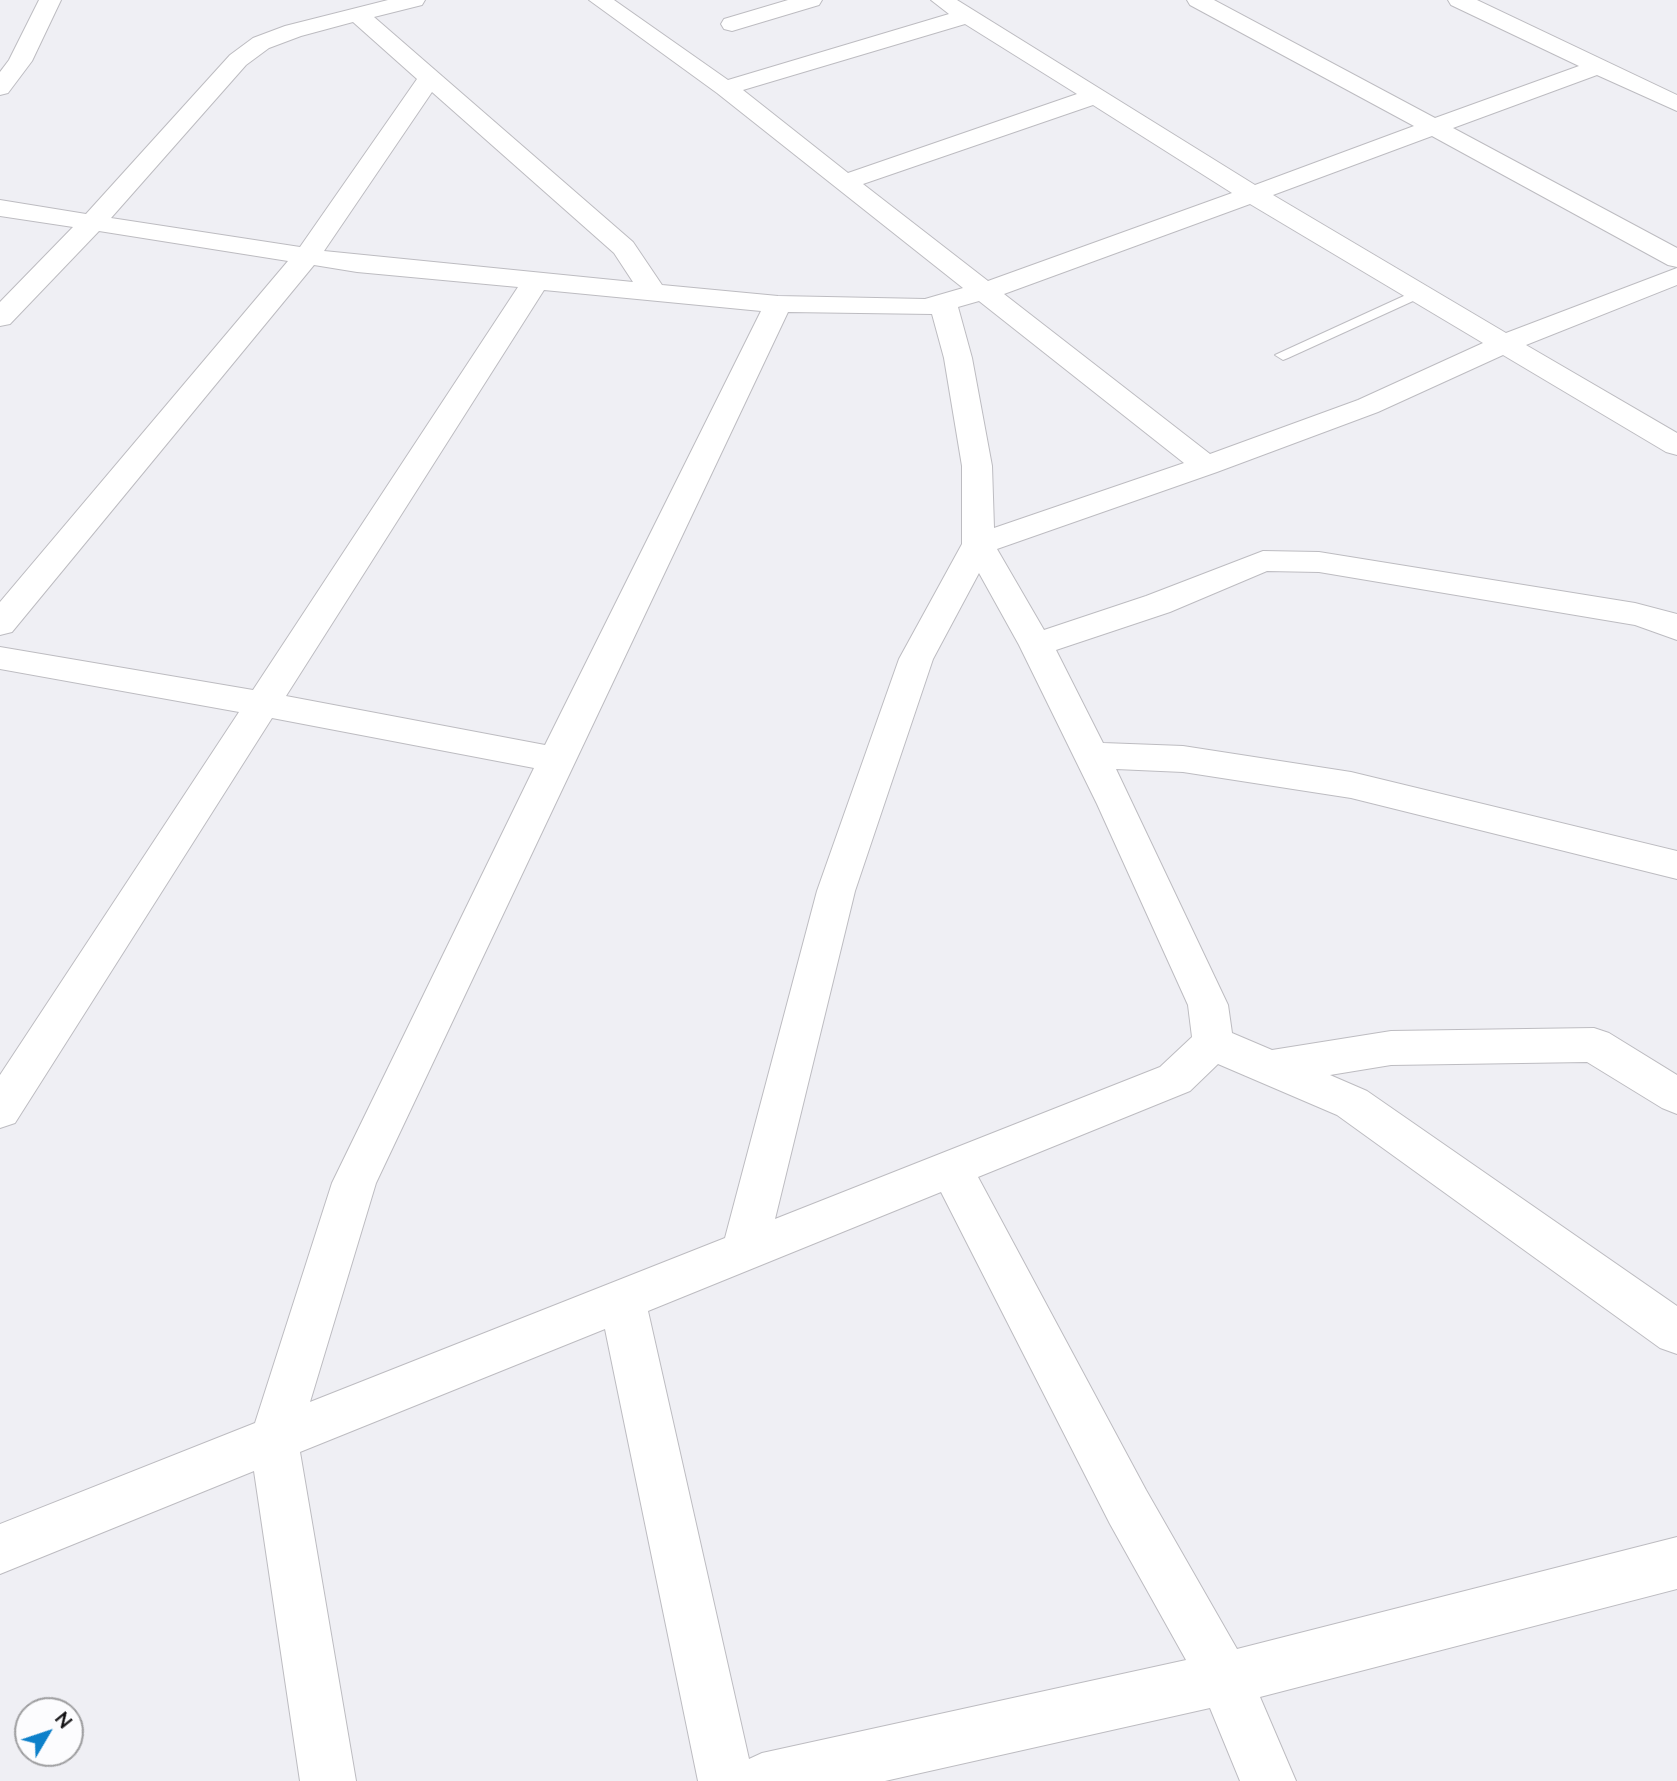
<!DOCTYPE html>
<style>
body{margin:0}
#map{position:relative;width:1677px;height:1781px;overflow:hidden;background:#efeff4;font-family:Mulish,sans-serif}
canvas{display:block}
.north{position:absolute;left:14px;top:1697px;width:70px;height:70px;box-sizing:border-box;background:#fcfcfe;border:2px solid #9e9ea0;border-radius:50%;rotate:51deg;font-size:19px;font-weight:700;line-height:28px;text-align:center;color:#111012}
.north::after{content:'';display:block;margin:auto;width:24px;height:32px;background:#0d80ca;clip-path:polygon(50% 0,100% 100%,50% 72%,0 100%)}
</style>
<div id="map">
<canvas width="1677" height="1781"></canvas>
<div class="north">N</div>
</div>
<script>
const ctx = document.querySelector('canvas').getContext('2d');
ctx.lineJoin = 'round';
function toPath(rows) {
  const path = new Path2D();
  for (const r of rows) {
    path.moveTo(r[0], r[1]);
    for (let i = 2; i < r.length; i += 2) path.lineTo(r[i], r[i + 1]);
  }
  return path;
}
function strokePath(path, color, width, dash) {
  ctx.strokeStyle = color;
  ctx.lineWidth = width;
  ctx.lineCap = dash ? 'butt' : 'round';
  ctx.setLineDash(dash || []);
  ctx.stroke(path);
}
function fill(path, color) {
  ctx.fillStyle = color;
  ctx.fill(path, 'evenodd');
}
const service = toPath([
 [1419,289,1426,293,1424,296,1288,358,1283,360,1275,355,1419,289]
]);
const minor = toPath([
 [39,0,61,0,32,61,8,93,0,95,0,72,9,60,39,0],
 [388,0,425,0,422,5,374,17,633,242,662,285,778,296,925,299,963,288,717,93,589,0,614,0,728,80,949,14,931,0,957,0,1255,185,1414,126,1190,5,1187,0,1214,0,1435,118,1579,66,1451,5,1448,0,1477,0,1677,95,1677,111,1597,75,1453,128,1677,248,1677,267,1668,265,1432,136,1273,195,1506,333,1677,268,1677,285,1526,345,1677,433,1677,455,1666,452,1503,355,1378,412,1217,472,997,549,1044,630,1146,596,1263,551,1319,552,1635,603,1677,614,1677,640,1635,625,1319,572,1267,571,1170,612,1056,650,1103,743,1183,746,1351,772,1677,851,1677,879,1351,798,1183,772,1116,769,1228,1005,1232,1033,1272,1050,1391,1031,1594,1028,1609,1033,1677,1075,1677,1114,1662,1108,1587,1062,1391,1065,1330,1075,1367,1091,1677,1306,1677,1354,1660,1348,1337,1115,1218,1064,1190,1091,978,1177,1146,1490,1237,1649,1677,1537,1677,1589,1260,1697,1296,1781,1240,1781,1210,1708,885,1781,698,1781,605,1329,300,1452,356,1781,300,1781,254,1471,0,1574,0,1524,255,1423,332,1183,534,768,272,718,15,1123,0,1128,0,1075,239,712,0,669,0,647,253,690,518,287,357,272,314,265,12,632,0,635,0,602,288,261,99,231,10,324,0,326,0,302,73,227,0,216,0,200,86,214,230,55,253,38,285,26,388,0],
 [353,22,417,79,300,247,111,218,246,65,269,48,301,36,353,22],
 [965,24,1077,94,848,173,743,90,965,24],
 [432,92,614,253,633,282,324,251,432,92],
 [1093,105,1232,193,988,281,863,184,1093,105],
 [1250,204,1483,343,1358,400,1210,454,1004,294,1250,204],
 [544,290,761,311,545,745,286,696,544,290],
 [979,301,1184,463,994,528,992,466,972,358,958,307,979,301],
 [788,312,932,314,944,358,962,466,962,544,899,659,817,891,725,1238,310,1402,376,1183,788,312],
 [979,573,1019,645,1097,804,1188,1005,1192,1037,1160,1067,775,1219,855,891,933,659,979,573],
 [941,1192,1110,1524,1186,1660,762,1753,749,1759,648,1311,941,1192],
 [788,0,822,0,819,5,732,31,724,29,721,24,724,19,788,0]
]);
strokePath(service, '#bdbcc1', 2);
strokePath(minor, '#bdbcc1', 2);
fill(service, '#fff');
fill(minor, '#fff');
</script>
